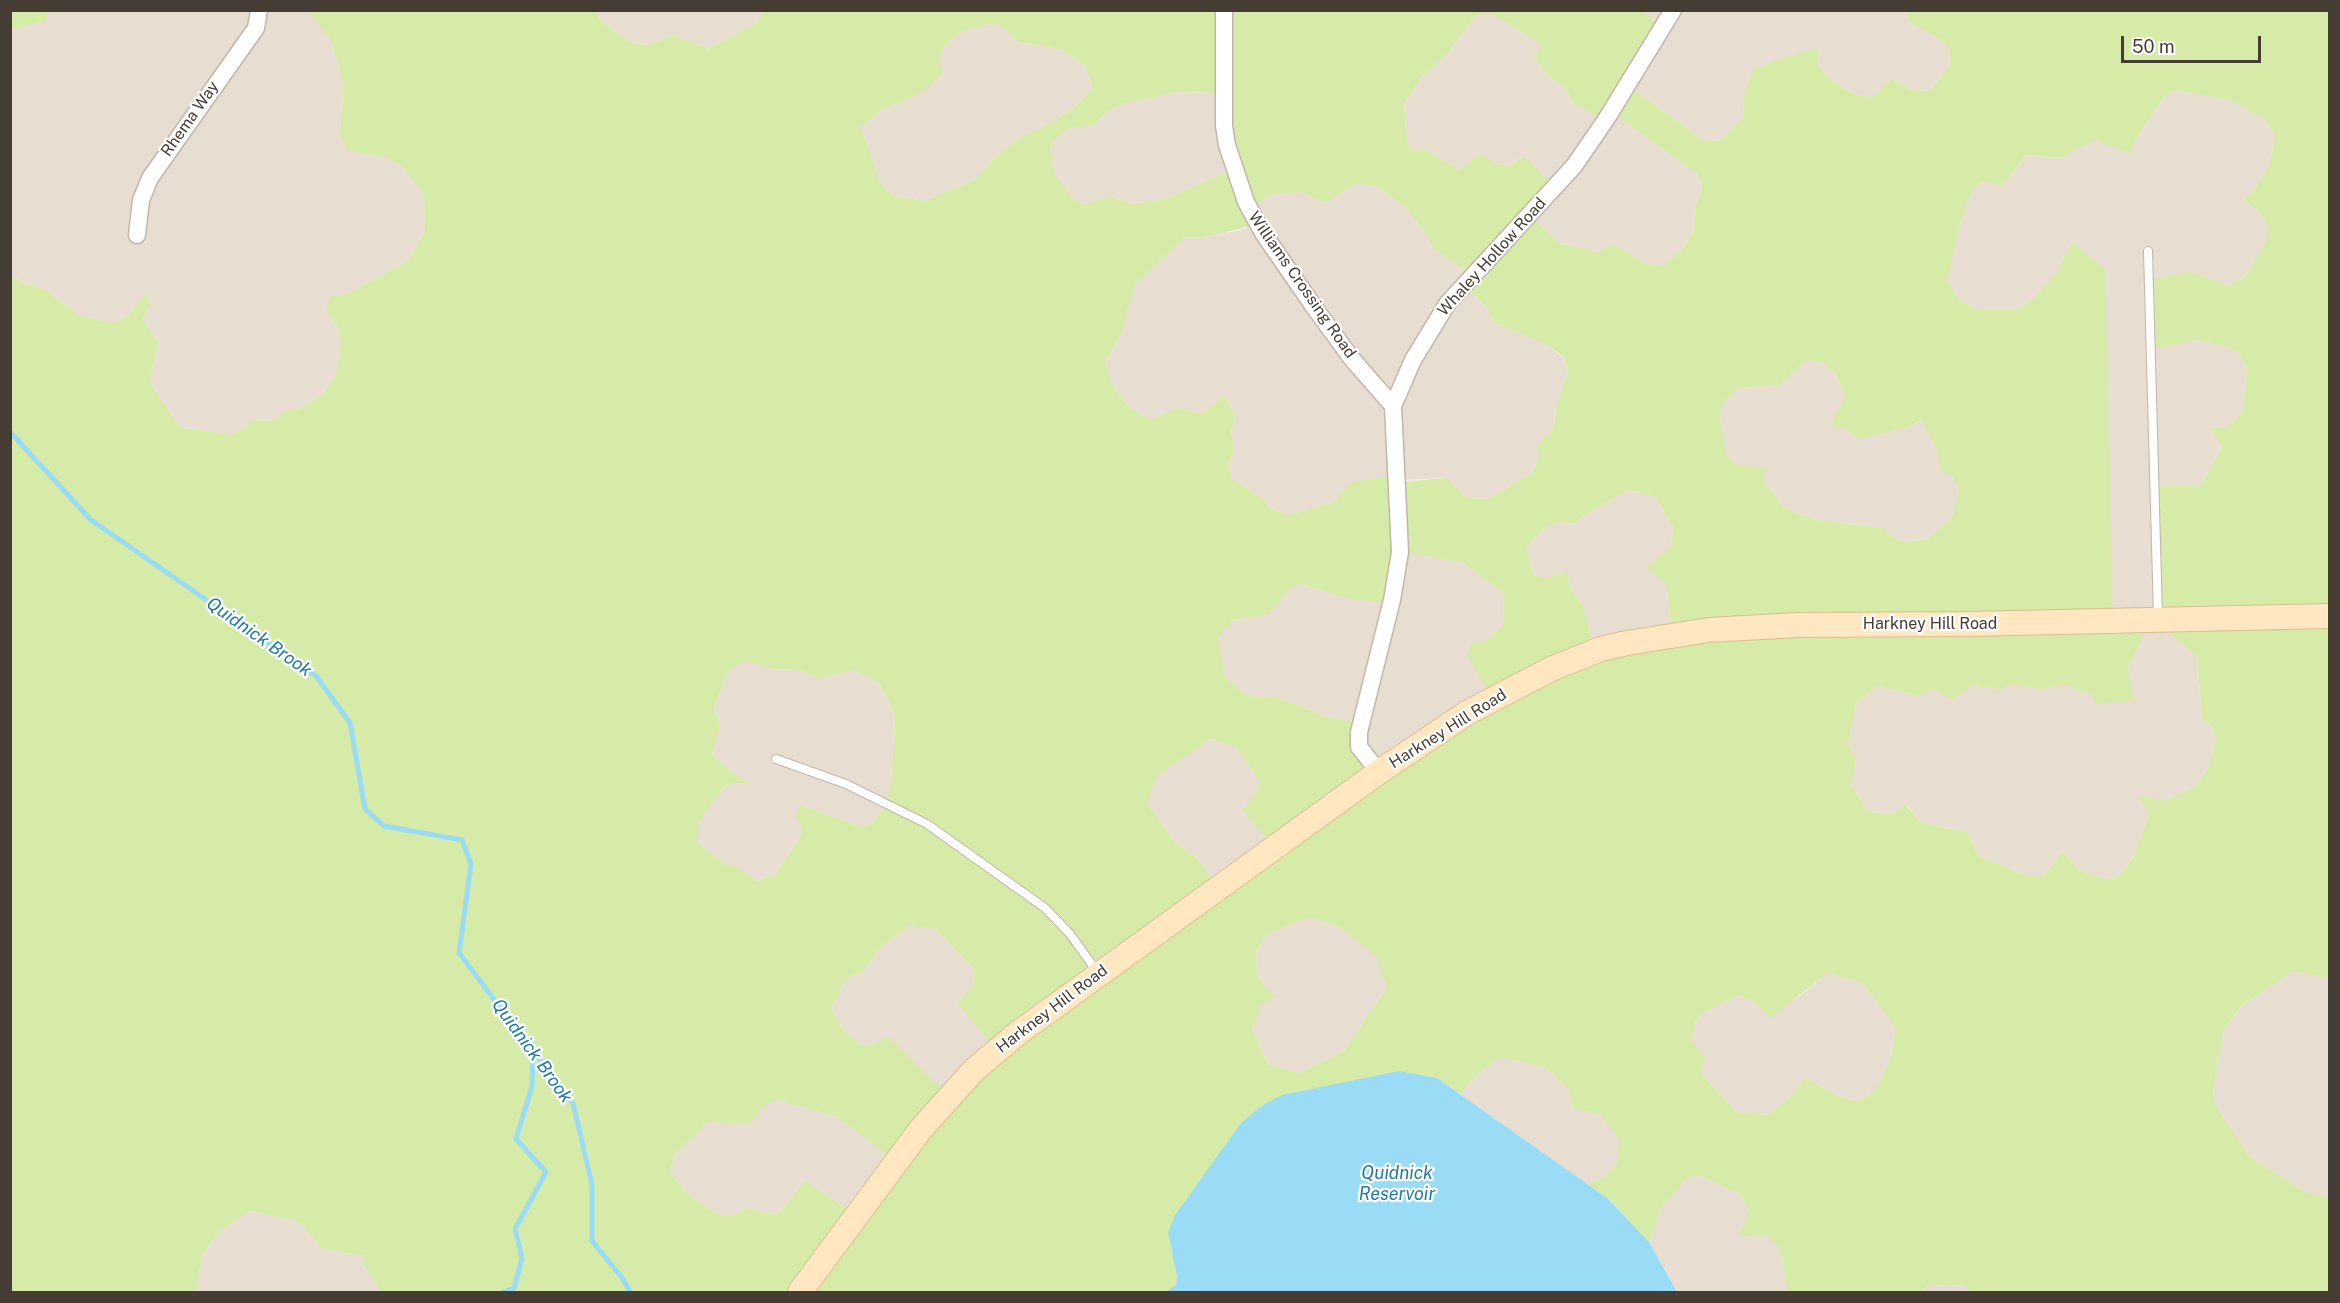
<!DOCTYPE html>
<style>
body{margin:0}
#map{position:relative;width:2340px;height:1303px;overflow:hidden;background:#f3ece3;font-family:"Public Sans",sans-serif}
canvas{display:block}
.frame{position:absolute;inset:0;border:12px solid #453c33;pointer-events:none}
.scale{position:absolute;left:2121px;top:36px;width:140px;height:27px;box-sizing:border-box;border:3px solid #453c33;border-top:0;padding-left:8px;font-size:18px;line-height:21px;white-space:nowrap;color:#453c33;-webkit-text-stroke:4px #fff;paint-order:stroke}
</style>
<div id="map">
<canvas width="2340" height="1303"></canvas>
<div class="frame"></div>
<div class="scale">50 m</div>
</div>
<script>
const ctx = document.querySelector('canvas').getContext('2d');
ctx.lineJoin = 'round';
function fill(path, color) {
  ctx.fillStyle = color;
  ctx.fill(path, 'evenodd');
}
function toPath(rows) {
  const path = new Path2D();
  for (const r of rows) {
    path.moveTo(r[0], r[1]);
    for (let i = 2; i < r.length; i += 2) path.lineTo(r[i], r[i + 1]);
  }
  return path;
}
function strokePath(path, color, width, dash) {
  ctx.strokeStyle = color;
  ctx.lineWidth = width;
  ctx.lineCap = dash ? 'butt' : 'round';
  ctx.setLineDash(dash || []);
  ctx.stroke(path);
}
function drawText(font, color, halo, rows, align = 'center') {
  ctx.font = font + ' "Public Sans",sans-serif';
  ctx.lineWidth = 4.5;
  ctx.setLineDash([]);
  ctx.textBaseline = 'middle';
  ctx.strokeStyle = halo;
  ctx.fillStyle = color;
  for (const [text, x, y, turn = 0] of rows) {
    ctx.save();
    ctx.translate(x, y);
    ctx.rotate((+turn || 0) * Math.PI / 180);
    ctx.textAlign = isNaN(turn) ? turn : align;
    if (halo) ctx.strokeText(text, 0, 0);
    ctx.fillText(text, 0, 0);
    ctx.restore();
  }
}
fill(toPath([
 [49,10,309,10,314,15,331,41,343,82,340,136,349,151,385,157,402,167,424,194,425,231,409,260,343,296,328,314,339,329,341,345,336,376,323,394,299,409,286,411,273,421,254,420,233,435,180,427,149,382,158,343,143,319,150,305,146,293,128,316,114,323,80,316,47,291,11,277,10,30,46,21],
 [596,11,765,11,757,23,708,49,674,35,646,45,630,42,600,20],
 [1642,11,1908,11,1907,21,1942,41,1950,51,1949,67,1929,91,1911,90,1891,78,1873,97,1856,95,1827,78,1817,64,1819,52,1753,74,1743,98,1744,117,1719,141,1701,139,1627,84,1662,25],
 [1492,14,1537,41,1540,46,1534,58,1547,75,1565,87,1573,103,1611,112,1697,174,1702,187,1693,212,1694,229,1684,247,1664,266,1646,264,1613,245,1599,252,1559,243,1532,218,1523,156,1510,166,1493,164,1459,170,1425,149,1412,149,1407,143,1404,104,1421,78,1449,52,1476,15],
 [987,24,1000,26,1018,42,1063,50,1085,66,1092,88,1076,106,1052,122,1019,138,996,156,974,180,924,201,894,196,880,183,861,127,885,108,908,100,939,60,944,46,963,31],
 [2175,90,2234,101,2265,120,2275,135,2270,163,2253,192,2243,199,2259,212,2268,226,2268,240,2245,276,2229,286,2192,272,2150,349,2197,340,2225,346,2238,352,2247,369,2242,413,2226,428,2219,440,2222,447,2201,485,2158,485,2154,620,2197,657,2202,718,2211,726,2216,739,2209,767,2194,787,2166,801,2149,814,2131,861,2115,878,2105,879,2080,870,2062,852,2044,875,2023,875,1978,855,1967,832,1922,823,1907,805,1892,814,1868,812,1851,786,1856,761,1848,745,1856,703,1877,686,1918,696,1933,689,1952,700,1972,686,2003,689,2011,685,2042,689,2066,685,2091,695,2133,700,2128,667,2142,636,2112,615,2072,242,2056,273,2033,299,2016,310,1975,309,1960,301,1946,281,1960,223,1972,189,1981,181,2002,186,2026,155,2064,158,2071,151,2096,141,2130,152,2134,142,2163,98],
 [1177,92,1226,93,1233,112,1230,139,1238,167,1166,199,1132,204,1110,196,1086,204,1073,200,1054,174,1050,152,1052,142,1067,129,1094,125,1105,113,1123,104],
 [1355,184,1376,186,1407,209,1427,236,1431,247,1472,276,1466,288,1487,308,1493,322,1545,344,1564,358,1568,372,1556,407,1554,427,1537,445,1539,457,1532,473,1488,499,1468,498,1447,478,1352,482,1335,502,1288,515,1269,508,1263,499,1231,478,1228,464,1234,452,1231,429,1235,417,1225,395,1202,414,1177,408,1151,420,1130,408,1111,384,1106,361,1121,334,1135,285,1185,237,1202,238,1246,229,1252,210,1269,195,1302,192,1325,203],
 [1806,360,1824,363,1836,374,1845,397,1831,426,1845,429,1860,439,1903,429,1923,420,1937,451,1940,468,1953,478,1959,490,1952,517,1928,539,1905,542,1890,536,1885,528,1816,520,1785,508,1764,482,1737,466,1725,454,1720,418,1723,402,1739,388,1780,385],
 [1628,490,1655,496,1673,528,1671,547,1647,567,1666,584,1672,629,1595,650,1583,605,1569,586,1568,572,1547,578,1533,575,1526,547,1545,528,1561,522,1576,524,1583,516],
 [1408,553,1464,563,1504,594,1503,626,1484,642,1491,696,1379,771,1364,757,1361,724,1324,716,1279,698,1246,696,1224,675,1217,636,1233,620,1268,615,1288,589,1300,584,1349,599,1401,554],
 [746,660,772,669,799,670,818,679,854,670,879,683,895,716,891,780,886,805,873,822,861,827,800,805,802,829,798,841,774,875,757,881,729,864,727,866,698,845,698,822,723,788,733,783,749,784,727,769,712,754,720,725,714,709,728,671],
 [1210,739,1236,747,1260,782,1257,791,1272,844,1216,885,1196,857,1177,845,1147,804,1154,778],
 [1310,917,1339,927,1378,957,1387,987,1344,1051,1299,1073,1268,1064,1252,1030,1265,988,1257,974,1256,951,1268,934],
 [909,926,935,929,975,970,972,988,997,1049,947,1098,867,1046,859,1044,841,1028,831,1008,846,978,863,972,877,950],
 [2293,972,2329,978,2329,1197,2305,1192,2249,1156,2214,1103,2213,1089,2224,1029,2242,1005],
 [1827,973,1862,983,1890,1020,1895,1031,1891,1056,1879,1085,1869,1095,1857,1101,1838,1096,1805,1078,1791,1096,1768,1115,1737,1112,1701,1074,1692,1040,1695,1022,1703,1013,1737,995,1757,1003,1798,998],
 [1503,1058,1546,1068,1569,1090,1572,1108,1600,1115,1621,1139,1616,1164,1606,1177,1587,1184,1460,1094,1478,1074,1496,1060],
 [777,1100,837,1117,894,1160,856,1216,805,1180,781,1211,775,1215,745,1208,733,1216,716,1214,685,1191,670,1173,674,1155,708,1122,750,1123,765,1105],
 [1701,1176,1741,1195,1749,1211,1779,1248,1788,1292,1677,1292,1649,1242,1662,1206,1678,1185,1689,1177],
 [250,1211,299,1222,322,1249,364,1256,364,1266,381,1292,196,1292,202,1255,220,1231],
 [1963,1285,1972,1292,1923,1292,1928,1286]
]), '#e8ddd1');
fill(toPath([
 [765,10,1642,11,1662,25,1627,84,1701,139,1719,141,1744,117,1743,98,1754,68,1816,48,1819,52,1817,64,1827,78,1856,95,1873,97,1891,78,1911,90,1929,91,1949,67,1950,51,1942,41,1907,21,1908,11,2329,11,2329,978,2293,972,2242,1005,2224,1029,2213,1089,2214,1103,2249,1156,2305,1192,2329,1197,2329,1292,1972,1292,1963,1285,1928,1286,1922,1292,1788,1292,1779,1248,1766,1235,1740,1236,1749,1211,1741,1195,1701,1176,1688,1177,1662,1206,1649,1242,1607,1198,1587,1184,1605,1177,1616,1164,1620,1139,1600,1115,1572,1108,1569,1090,1546,1068,1503,1058,1496,1060,1478,1074,1460,1094,1437,1078,1240,1124,1175,1215,1168,1232,1177,1277,1176,1285,1166,1292,381,1292,364,1266,364,1256,322,1249,299,1222,250,1211,220,1231,202,1255,196,1292,11,1292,10,277,47,291,80,316,114,323,128,316,146,292,150,305,143,319,158,343,149,382,180,427,233,435,254,420,273,421,286,411,299,409,323,394,336,375,341,345,339,329,328,314,327,307,331,296,343,296,409,260,425,231,424,195,402,167,385,157,348,151,340,136,343,82,331,41,309,11,596,11,600,20,630,42,646,45,674,35,708,49,756,23],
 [1492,14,1537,41,1540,46,1534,58,1547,75,1565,87,1573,103,1603,120,1611,112,1697,174,1702,187,1693,212,1694,229,1684,247,1664,266,1646,264,1613,244,1599,252,1559,243,1532,218,1554,186,1524,156,1510,166,1493,164,1481,153,1459,170,1425,149,1412,149,1407,143,1404,104,1421,78,1449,52,1476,15],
 [988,24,1000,26,1018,42,1063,50,1085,66,1092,88,1076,106,1052,122,1019,138,996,156,974,180,924,201,894,196,880,183,861,127,885,108,908,100,930,86,942,73,939,60,944,46,963,31],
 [2175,90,2233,101,2265,120,2275,135,2270,163,2253,192,2243,199,2259,212,2268,226,2267,240,2245,276,2229,286,2192,272,2148,280,2150,350,2197,340,2225,346,2238,352,2247,369,2242,413,2226,428,2210,428,2222,447,2201,485,2158,485,2153,619,2197,657,2202,718,2211,726,2216,739,2209,767,2194,787,2166,801,2139,795,2149,814,2131,861,2115,878,2105,879,2080,870,2062,852,2044,875,2023,875,1978,855,1967,832,1922,823,1906,805,1892,814,1868,812,1851,786,1856,761,1848,745,1856,703,1877,686,1918,696,1933,690,1952,700,1972,686,2003,689,2011,685,2042,689,2066,685,2091,695,2096,704,2134,700,2128,667,2143,637,2132,620,2112,614,2105,269,2072,242,2056,273,2033,299,2016,310,1975,309,1960,301,1947,281,1960,223,1972,189,1981,181,2002,186,2026,155,2064,158,2071,151,2096,141,2130,153,2134,142,2163,98],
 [1177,92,1226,93,1233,112,1230,139,1238,167,1166,199,1132,204,1110,196,1086,204,1074,200,1054,173,1050,152,1052,142,1067,129,1094,125,1105,113,1123,104],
 [1355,184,1376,186,1407,209,1427,236,1431,247,1472,276,1466,287,1487,308,1493,322,1545,344,1564,357,1568,372,1556,407,1554,427,1537,445,1539,457,1532,473,1488,499,1468,498,1447,478,1401,482,1398,475,1351,482,1335,502,1288,515,1269,508,1263,499,1231,478,1228,464,1234,452,1231,429,1235,417,1225,395,1202,414,1177,408,1151,420,1130,408,1111,384,1106,361,1121,334,1135,285,1185,237,1202,238,1259,224,1252,210,1269,195,1302,192,1325,203],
 [1806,360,1824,363,1836,374,1845,397,1830,426,1845,429,1860,439,1903,429,1922,420,1937,451,1940,469,1953,478,1959,490,1952,517,1928,539,1905,542,1890,536,1885,528,1816,520,1785,508,1764,482,1765,467,1737,466,1726,454,1720,418,1723,402,1739,388,1780,385],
 [1628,490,1655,496,1673,528,1671,547,1646,567,1666,584,1672,629,1595,650,1583,605,1569,586,1568,572,1547,578,1533,575,1526,547,1545,528,1561,522,1576,524,1583,516],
 [1408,553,1464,563,1504,594,1503,626,1484,642,1472,642,1467,655,1491,697,1379,771,1359,747,1361,724,1324,716,1279,698,1246,696,1224,675,1218,636,1233,620,1268,615,1288,590,1300,584,1349,599,1395,604,1402,554],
 [746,661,772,669,799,670,818,679,854,670,879,683,895,716,891,780,886,805,873,822,861,827,800,805,796,817,802,829,798,841,774,875,757,881,729,863,727,866,698,844,698,822,723,788,733,783,750,784,727,769,712,754,720,725,714,709,728,671],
 [1210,739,1236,747,1260,782,1257,791,1243,810,1271,844,1216,885,1196,857,1177,845,1147,804,1155,778],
 [1310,917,1339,927,1377,957,1387,987,1344,1051,1299,1073,1268,1064,1252,1030,1261,1005,1276,995,1265,988,1257,974,1256,951,1268,934],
 [909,926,935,929,975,970,972,988,957,1003,996,1049,945,1093,889,1037,867,1046,859,1044,841,1028,831,1008,846,978,863,972,877,950],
 [1827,973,1862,983,1890,1020,1895,1031,1891,1056,1879,1084,1869,1095,1857,1101,1838,1096,1805,1078,1791,1096,1768,1115,1737,1112,1701,1074,1704,1057,1692,1040,1695,1022,1703,1013,1737,995,1757,1003,1769,1019],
 [777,1100,837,1117,894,1160,856,1216,805,1180,781,1211,775,1215,745,1208,733,1216,716,1214,685,1191,670,1173,674,1155,708,1122,750,1124,765,1105],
 [10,11,11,10,49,11,46,21,11,30]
]), '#d6eba8');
fill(toPath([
 [1399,1071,1437,1078,1607,1198,1649,1242,1677,1292,1166,1292,1176,1285,1177,1277,1168,1232,1175,1215,1240,1124,1263,1105,1282,1095]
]), '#9adcf6');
strokePath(toPath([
 [10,432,91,520,316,676,350,723,365,809,384,826,462,840,471,864,459,953,573,1103,592,1185,592,1241,623,1279,630,1292],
 [504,1292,514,1288,522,1258,515,1229,546,1172,516,1139,532,1086,533,1050]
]), '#9adcf6', 5);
const service = toPath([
 [2148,251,2158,617],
 [776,759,846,784,927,824,1045,908,1070,934,1098,973]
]);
const minor = toPath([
 [1224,10,1224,126,1227,145,1246,202,1263,233,1314,307,1352,359,1393,406],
 [137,235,141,200,150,178,256,28,259,10],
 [1379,772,1359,747,1359,732,1392,600,1400,552,1393,406,1413,360,1447,304,1574,166,1607,118,1673,10]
]);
const secondary = toPath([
 [800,1292,921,1129,974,1070,1018,1033,1379,772,1467,713,1551,669,1601,649,1627,643,1709,630,1797,625,1968,624,2330,616]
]);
strokePath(service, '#c2b6a8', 10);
strokePath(minor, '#c2b6a8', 19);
strokePath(secondary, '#dabd91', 26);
strokePath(service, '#fff', 8);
strokePath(minor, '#fff', 16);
strokePath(secondary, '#ffe8c1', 24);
drawText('16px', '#453c33', '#fff', [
 ["Rhema Way",190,119,-55],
 ["Whaley Hollow Road",1492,257,-48],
 ["Williams Crossing Road",1302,285,55],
 ["Harkney Hill Road",1930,624],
 ["Harkney Hill Road",1448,729,-32],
 ["Harkney Hill Road",1052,1009,-37]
]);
drawText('italic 18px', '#217ba0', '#fff', [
 ["Quidnick Brook",259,637,35],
 ["Quidnick Brook",532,1051,54],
 ["Quidnick",1397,1173],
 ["Reservoir",1397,1194]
]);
</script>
